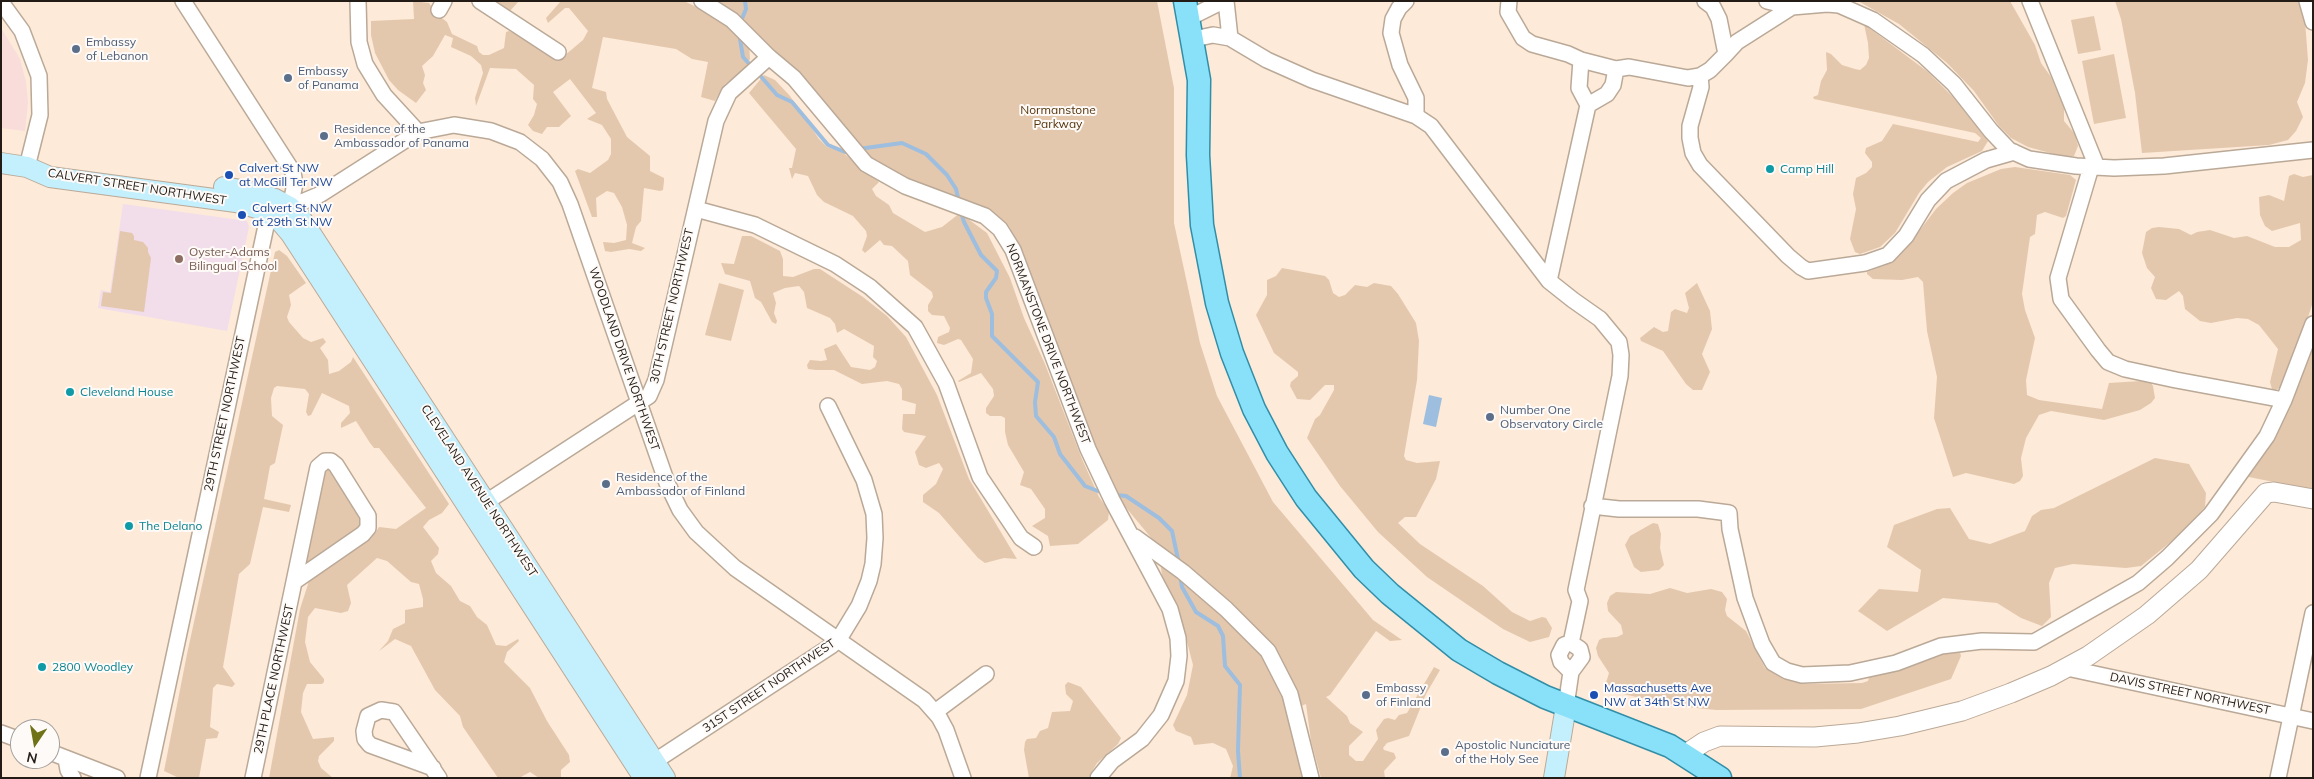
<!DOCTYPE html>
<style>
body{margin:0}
#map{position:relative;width:2314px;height:779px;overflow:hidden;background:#fdead8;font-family:Mulish,sans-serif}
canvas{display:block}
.frame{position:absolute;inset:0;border:2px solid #231c16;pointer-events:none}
.north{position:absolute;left:10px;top:719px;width:50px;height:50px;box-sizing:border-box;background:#fefaf7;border:1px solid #a6a19d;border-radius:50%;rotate:192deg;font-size:14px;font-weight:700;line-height:20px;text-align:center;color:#231c16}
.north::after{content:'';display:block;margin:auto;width:18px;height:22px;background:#707217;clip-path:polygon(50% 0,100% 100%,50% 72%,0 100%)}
</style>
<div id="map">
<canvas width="2314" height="779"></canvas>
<div class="frame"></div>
<div class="north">N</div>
</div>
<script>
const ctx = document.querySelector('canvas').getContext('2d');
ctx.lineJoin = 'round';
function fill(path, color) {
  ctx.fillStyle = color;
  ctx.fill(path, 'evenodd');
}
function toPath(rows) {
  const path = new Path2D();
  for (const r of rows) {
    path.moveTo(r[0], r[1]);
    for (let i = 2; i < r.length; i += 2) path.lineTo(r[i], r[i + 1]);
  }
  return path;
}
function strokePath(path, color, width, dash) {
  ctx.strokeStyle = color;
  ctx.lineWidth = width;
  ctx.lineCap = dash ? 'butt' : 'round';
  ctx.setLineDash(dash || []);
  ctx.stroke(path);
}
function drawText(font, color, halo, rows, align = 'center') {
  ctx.font = font + ' Mulish,sans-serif';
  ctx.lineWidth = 4;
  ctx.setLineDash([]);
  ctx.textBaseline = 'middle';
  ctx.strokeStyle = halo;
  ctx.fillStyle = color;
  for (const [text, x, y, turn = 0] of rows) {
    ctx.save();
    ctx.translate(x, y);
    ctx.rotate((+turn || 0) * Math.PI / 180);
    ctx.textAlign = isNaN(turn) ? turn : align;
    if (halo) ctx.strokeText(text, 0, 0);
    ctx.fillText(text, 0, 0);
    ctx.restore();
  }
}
fill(toPath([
 [1,28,20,59,26,82,28,102,25,131,1,128]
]), '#f8ddda');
fill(toPath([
 [123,204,247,221,249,227,227,331,98,308,101,290,110,292]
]), '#f2ddea');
fill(toPath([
 [413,1,429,3,438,15,447,22,452,34,477,46,479,52,483,55,489,55,504,48,506,32,509,31,530,40,558,61,583,40,588,31,569,8,565,8,548,23,546,18,561,1,684,1,733,25,749,43,750,59,744,70,725,84,715,101,701,97,708,62,692,59,676,49,603,37,592,88,606,92,607,99,627,137,650,156,650,171,664,178,664,181,663,190,660,191,644,188,641,221,636,227,632,243,645,248,641,251,629,249,611,252,605,251,603,242,614,243,626,240,627,225,622,207,614,193,607,191,596,198,597,217,592,217,575,171,578,169,590,173,608,160,611,154,611,139,602,125,587,119,596,113,570,79,553,92,571,116,559,127,547,127,542,134,533,131,528,125,534,115,537,104,533,99,534,85,516,69,490,68,476,106,475,98,483,73,481,65,471,56,451,47,453,38,445,35,433,56,422,66,425,75,423,83,426,90,416,103,398,90,389,80,375,53,371,35,371,21,414,19],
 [496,1,519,1,509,12,491,3],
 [707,1,1157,1,1174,88,1174,223,1200,343,1217,396,1273,502,1373,620,1402,640,1390,641,1376,631,1330,695,1326,697,1347,716,1350,723,1363,732,1349,746,1349,755,1356,761,1363,761,1378,739,1376,730,1384,719,1388,718,1395,720,1399,715,1407,713,1434,667,1440,670,1426,694,1409,736,1387,743,1383,748,1384,750,1394,753,1396,758,1384,771,1385,778,1321,778,1311,741,1306,704,1287,712,1307,778,1230,778,1233,766,1226,749,1213,743,1194,745,1191,737,1176,731,1173,725,1187,695,1193,665,1182,622,1164,590,1158,546,1112,491,1039,301,1028,265,1009,226,988,210,907,184,864,160,850,137],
 [1858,1,2010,1,2035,45,2041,63,2051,77,2064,108,2064,121,2075,134,2078,146,2074,156,2065,157,2028,147,2011,138,1999,126,1974,91,1947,63,1899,24],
 [2115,1,2298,1,2305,21,2308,60,2305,83,2297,102,2303,117,2296,131,2288,140,2269,145,2142,153,2135,93,2121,19],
 [2094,16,2101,50,2078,54,2071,20],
 [1864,24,1928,72,1953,97,1988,141,1982,151,1947,167,1928,182,1919,193,1895,233,1880,247,1860,254,1855,252,1850,239,1856,209,1853,194,1856,178,1866,173,1872,167,1872,162,1865,153,1866,148,1882,141,1893,124,1978,142,1981,138,1975,133,1814,99,1813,97,1818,95,1821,81,1827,70,1826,52,1831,54,1842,65,1855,69,1860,70,1866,65,1869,58,1868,43],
 [2114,54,2126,118,2094,124,2082,61],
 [764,75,775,80,790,96,819,139,827,147,841,151,879,182,872,189,876,196,889,205,893,213,925,232,942,227,960,213,987,233,1010,278,1024,318,1045,364,1082,459,1099,497,1109,511,1108,520,1078,544,1050,546,1048,536,1032,526,1045,518,1045,509,1031,489,1020,485,1024,472,1008,445,1005,432,1005,418,1001,416,990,416,986,413,986,408,994,396,993,389,981,373,959,382,958,381,971,373,973,359,961,340,958,339,944,345,937,343,938,337,949,332,950,328,944,316,932,315,928,311,928,305,933,297,932,292,910,275,908,261,892,246,884,245,880,240,865,253,862,250,867,236,866,231,853,216,824,202,817,195,808,176,795,173,792,179,789,168,792,168,796,149,749,93],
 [2015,167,2070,175,2076,180,2066,216,2063,218,2045,212,2037,215,2035,234,2030,237,2022,294,2025,310,2035,338,2026,380,2027,395,2039,400,2102,409,2109,383,2141,381,2151,383,2153,386,2155,398,2151,403,2140,410,2104,420,2051,411,2039,415,2026,438,2021,458,2023,476,2020,481,2014,484,1966,473,1953,477,1934,418,1937,377,1927,331,1923,282,1918,277,1902,280,1873,279,1867,274,1867,272,1886,265,1904,251,1936,209,1953,193,1967,183,2001,169],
 [2294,174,2303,177,2313,175,2313,302,2292,365,2282,387,2275,390,2272,389,2270,382,2278,349,2259,325,2248,319,2237,318,2211,323,2200,321,2185,309,2183,296,2179,291,2166,300,2156,299,2151,288,2155,277,2147,268,2142,253,2146,232,2152,228,2159,227,2179,229,2191,235,2197,232,2210,230,2234,238,2247,236,2275,247,2289,247,2301,240,2300,223,2272,231,2265,226,2260,215,2259,197,2269,195,2284,201,2289,176],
 [120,231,132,233,134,236,134,240,143,242,148,248,148,252,151,258,144,312,101,306,103,292,111,293],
 [742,236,751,236,780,251,783,259,783,276,793,277,814,269,820,269,863,297,887,316,906,337,937,395,969,479,1017,559,1004,558,985,563,978,558,939,513,923,502,923,495,936,484,943,469,939,463,926,468,919,465,915,452,926,436,904,432,902,429,903,414,915,414,916,404,902,400,902,389,899,384,887,381,862,384,834,370,816,370,808,369,807,365,810,360,821,361,827,360,824,349,836,344,851,367,870,370,875,367,877,361,873,357,874,346,844,329,837,333,835,324,830,318,807,308,804,292,799,286,785,288,773,293,776,303,774,313,777,321,776,324,772,322,761,302,755,298,750,281,725,274,721,263,734,264],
 [279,250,287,256,306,283,289,295,291,305,287,317,289,322,303,338,311,342,323,338,326,342,320,348,328,360,329,374,339,371,351,362,353,357,449,504,442,513,429,520,423,527,439,548,438,554,431,561,436,573,451,586,460,601,470,606,477,617,487,625,496,645,506,646,518,639,519,641,507,652,504,662,530,688,547,721,569,755,570,762,561,770,561,778,539,778,530,772,519,778,498,778,463,727,460,716,435,690,411,646,395,639,379,651,388,641,393,629,405,623,405,610,423,607,423,599,419,584,411,582,387,561,377,558,347,585,351,603,348,611,341,613,315,608,308,617,305,642,310,662,324,679,324,682,322,684,307,684,303,693,301,712,313,739,334,737,334,741,319,756,318,761,321,768,333,778,269,778,300,609,309,581,317,573,372,537,379,527,396,529,426,508,379,448,374,448,370,443,356,421,341,428,341,423,350,413,349,406,322,393,311,415,308,416,306,412,309,394,305,389,277,386,274,388,271,398,272,416,283,425,275,463,270,466,264,499,291,505,289,512,263,507,250,564,239,574,223,667,235,684,232,687,217,684,213,688,210,727,219,732,217,738,206,739,199,778,179,778,164,771,187,654,275,252],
 [1282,268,1325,276,1329,280,1333,293,1339,297,1345,295,1355,285,1367,287,1374,283,1391,286,1398,294,1416,323,1419,341,1417,380,1404,456,1406,460,1417,463,1440,461,1436,479,1416,517,1405,517,1398,523,1420,544,1483,586,1512,612,1530,621,1542,617,1546,618,1552,628,1549,637,1530,642,1503,629,1427,577,1378,532,1340,486,1307,438,1315,419,1320,415,1334,390,1334,385,1325,385,1310,400,1297,399,1290,386,1291,382,1298,376,1298,372,1274,353,1256,315,1267,295,1267,280,1276,276],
 [719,283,744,290,731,341,705,335],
 [1697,283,1710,311,1712,329,1702,354,1710,372,1702,390,1693,390,1686,384,1663,351,1641,341,1640,338,1654,327,1663,332,1668,331,1671,312,1675,309,1687,313,1689,308,1685,293],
 [2313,339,2313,490,2244,476],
 [2155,458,2189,464,2206,493,2205,507,2183,532,2141,566,2126,568,2073,564,2055,568,2049,583,2051,617,2042,626,2021,618,1997,603,1943,598,1887,631,1858,611,1879,589,1918,592,1921,570,1887,547,1894,525,1937,509,1950,508,1969,539,1990,544,2025,531,2032,516,2041,510,2054,508],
 [326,469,330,469,361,515,362,521,355,532,307,563,305,562,322,471],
 [1653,523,1658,524,1661,534,1660,548,1664,565,1659,570,1641,572,1634,567,1625,545,1630,536],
 [1670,588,1687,593,1711,589,1722,592,1727,599,1725,610,1727,616,1746,631,1765,668,1783,679,1803,684,1862,683,1868,681,1870,674,1905,668,1942,653,1955,651,1960,652,1961,656,1951,679,1861,709,1716,710,1677,706,1610,691,1605,686,1609,673,1598,656,1596,648,1599,640,1603,638,1617,637,1623,634,1621,625,1608,611,1607,603,1610,596,1616,592,1650,594],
 [1068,682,1081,687,1121,738,1118,744,1097,763,1088,778,1029,778,1024,750,1025,742,1027,739,1036,738,1040,731,1048,728,1052,712,1070,711,1073,701,1066,694,1065,685]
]), '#e4c8ae');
fill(toPath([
 [1429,395,1442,398,1436,427,1423,424]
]), '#9dbede');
strokePath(toPath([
 [741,21,746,9,745,1],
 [739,33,743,57,752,67],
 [757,72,777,95,792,102,828,145,845,152,849,151],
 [858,149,902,143,926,154,947,175,956,189,959,202],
 [961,212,964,222,981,255,997,271,996,278,986,292,986,298,992,314,992,336,1038,382,1035,402,1036,416,1054,437,1060,454,1085,486,1103,493],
 [1115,495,1126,496,1159,518,1172,531,1179,564],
 [1180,576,1182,587,1196,612,1218,626,1223,636,1225,666,1240,685,1238,751,1240,778]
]), '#9dbede', 4);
const minor = toPath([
 [183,1,293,172,295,184,290,207],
 [358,1,359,42,365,64,384,95,418,132],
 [480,1,558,52],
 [702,1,732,20,769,57,794,78,866,164,905,186,985,216,1000,229,1013,250,1088,449,1112,500,1161,592,1170,609,1178,638,1179,656,1176,681,1161,715,1142,739,1112,761,1098,778],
 [1226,1,1230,38],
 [1406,1,1399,8,1393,19,1391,33,1400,65,1416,98,1416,116],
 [1509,1,1508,12,1523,38,1532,44,1568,54,1581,60],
 [1767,1,1792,7],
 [2030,1,2097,167],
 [2307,1,2313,22],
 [1,2,22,31,39,76,40,115,27,167],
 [439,10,444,1],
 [1189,18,1223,1],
 [1194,39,1213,35,1230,38,1267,60,1312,80,1416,116,1431,126,1549,281,1573,300,1600,319,1619,342,1621,355,1620,376,1576,590,1580,601,1571,643],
 [1726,54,1737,42,1792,7,1827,4,1839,5,1873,20,1923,55,1954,84,1991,131,2009,150,2029,159,2076,166,2114,168,2164,166,2313,150],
 [1581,60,1616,69,1613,85,1607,94,1588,105,1579,88,1581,60],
 [1616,69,1629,67,1688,78,1700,76,1710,70,1726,54,1719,19,1713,7,1705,1],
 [1700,76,1701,87,1690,126,1690,138,1693,153,1700,165,1788,256,1801,267,1808,271,1865,263,1888,255,1906,236,1928,200,1946,181,1986,160,2014,152],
 [2091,167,2058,278,2061,299,2098,350,2108,362,2125,369,2176,380,2284,400],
 [696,209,755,225,835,264,870,287,915,327,946,383,980,477,1021,538,1034,547],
 [1549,281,1588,105],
 [1592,506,1619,509,1698,509,1729,513,1730,529,1745,598,1762,644,1773,663,1787,671,1802,675,1850,673,1896,663,1941,646,1982,641,2034,642,2138,583,2167,558,2211,514,2267,436,2284,400,2313,324],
 [477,508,649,396,656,380,716,121,729,93,769,57],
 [1135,537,1183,572,1226,609,1268,651,1290,694,1311,778],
 [1571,643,1580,649,1582,657,1571,672,1561,662,1559,655,1564,645,1571,643],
 [2067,668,2313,721],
 [1566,706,1571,672],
 [935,712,986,674],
 [1,733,20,740],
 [50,752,117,778],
 [66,759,68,770,73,778],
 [646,767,831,646,839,639,859,606,869,581,873,564,875,538,874,514,864,480,828,406],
 [433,768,370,745,365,739,364,731,368,716,381,710,394,712,439,778],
 [148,778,266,226,272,219,290,207,321,194,418,132,454,125,491,131,520,142,542,159,560,182,570,204,667,483,680,510,696,532,735,568,924,700,939,717,946,730,963,778],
 [253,778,318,467,325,461,331,461,336,465,368,516,368,528,363,534,295,581],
 [2278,778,2313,613]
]);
const tertiary = toPath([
 [1686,754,1704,742,1720,736,1815,737,1858,733,1900,726,1962,711,2011,693,2051,676,2088,656,2147,615,2199,570,2266,493,2274,492,2313,499]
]);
const secondary = toPath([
 [1,163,27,167,50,177,236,202,263,210,280,221,291,234,644,778],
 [224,187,257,193,275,199,290,207,300,217,665,778],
 [1554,778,1566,706]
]);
const primary = toPath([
 [1185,1,1199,80,1198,155,1202,225,1217,303,1232,353,1254,409,1277,453,1306,498,1364,569,1390,594,1459,650,1498,673,1545,697,1670,746,1720,778]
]);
strokePath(minor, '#bba998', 18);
strokePath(tertiary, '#bba998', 21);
strokePath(secondary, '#bba998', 22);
strokePath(primary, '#328ea7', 25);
strokePath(minor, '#fff', 15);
strokePath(tertiary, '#fff', 19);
strokePath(secondary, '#c4effc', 20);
strokePath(primary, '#89e0f9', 22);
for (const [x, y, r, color] of [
 [76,49,5,"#5c6f8a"],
 [288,78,5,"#5c6f8a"],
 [324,136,5,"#5c6f8a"],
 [1770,169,5,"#0f9aa8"],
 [229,175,5,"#1a4fb4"],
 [242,215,5,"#1a4fb4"],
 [179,259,5,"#8d6e63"],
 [70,392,5,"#0f9aa8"],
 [1490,417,5,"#5c6f8a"],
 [606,484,5,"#5c6f8a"],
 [129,526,5,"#0f9aa8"],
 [42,667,5,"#0f9aa8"],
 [1366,695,5,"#5c6f8a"],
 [1594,695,5,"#1a4fb4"],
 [1445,752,5,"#5c6f8a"]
]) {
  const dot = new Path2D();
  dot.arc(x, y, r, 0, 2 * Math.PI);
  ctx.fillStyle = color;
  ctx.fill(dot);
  strokePath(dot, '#fefaf7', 2);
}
drawText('12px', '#4e5e75', '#fefaf7', [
 ["Embassy",86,42],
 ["of Lebanon",86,56],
 ["Embassy",298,71],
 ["of Panama",298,85],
 ["Residence of the",334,129],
 ["Ambassador of Panama",334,143],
 ["Number One",1500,410],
 ["Observatory Circle",1500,424],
 ["Residence of the",616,477],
 ["Ambassador of Finland",616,491],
 ["Embassy",1376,688],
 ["of Finland",1376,702],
 ["Apostolic Nunciature",1455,745],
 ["of the Holy See",1455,759]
], 'left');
drawText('12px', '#55340d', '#fefaf7', [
 ["Normanstone",1058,110],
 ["Parkway",1058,124]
]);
drawText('12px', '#164399', '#fefaf7', [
 ["Calvert St NW",239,168],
 ["at McGill Ter NW",239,182],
 ["Calvert St NW",252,208],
 ["at 29th St NW",252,222],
 ["Massachusetts Ave",1604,688],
 ["NW at 34th St NW",1604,702]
], 'left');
drawText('12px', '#0d838f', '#fefaf7', [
 ["Camp Hill",1780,169],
 ["Cleveland House",80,392],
 ["The Delano",139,526],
 ["2800 Woodley",52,667]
], 'left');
drawText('12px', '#231c16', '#fefaf7', [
 ["CALVERT STREET NORTHWEST",137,187,9],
 ["30TH STREET NORTHWEST",672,306,-77],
 ["NORMANSTONE DRIVE NORTHWEST",1048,344,69],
 ["WOODLAND DRIVE NORTHWEST",624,359,71],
 ["29TH STREET NORTHWEST",225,414,-78],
 ["CLEVELAND AVENUE NORTHWEST",479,491,57],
 ["29TH PLACE NORTHWEST",274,679,-78],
 ["31ST STREET NORTHWEST",769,686,-34],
 ["DAVIS STREET NORTHWEST",2190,694,12]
]);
drawText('12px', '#785e54', '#fefaf7', [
 ["Oyster-Adams",189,252],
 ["Bilingual School",189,266]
], 'left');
</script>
